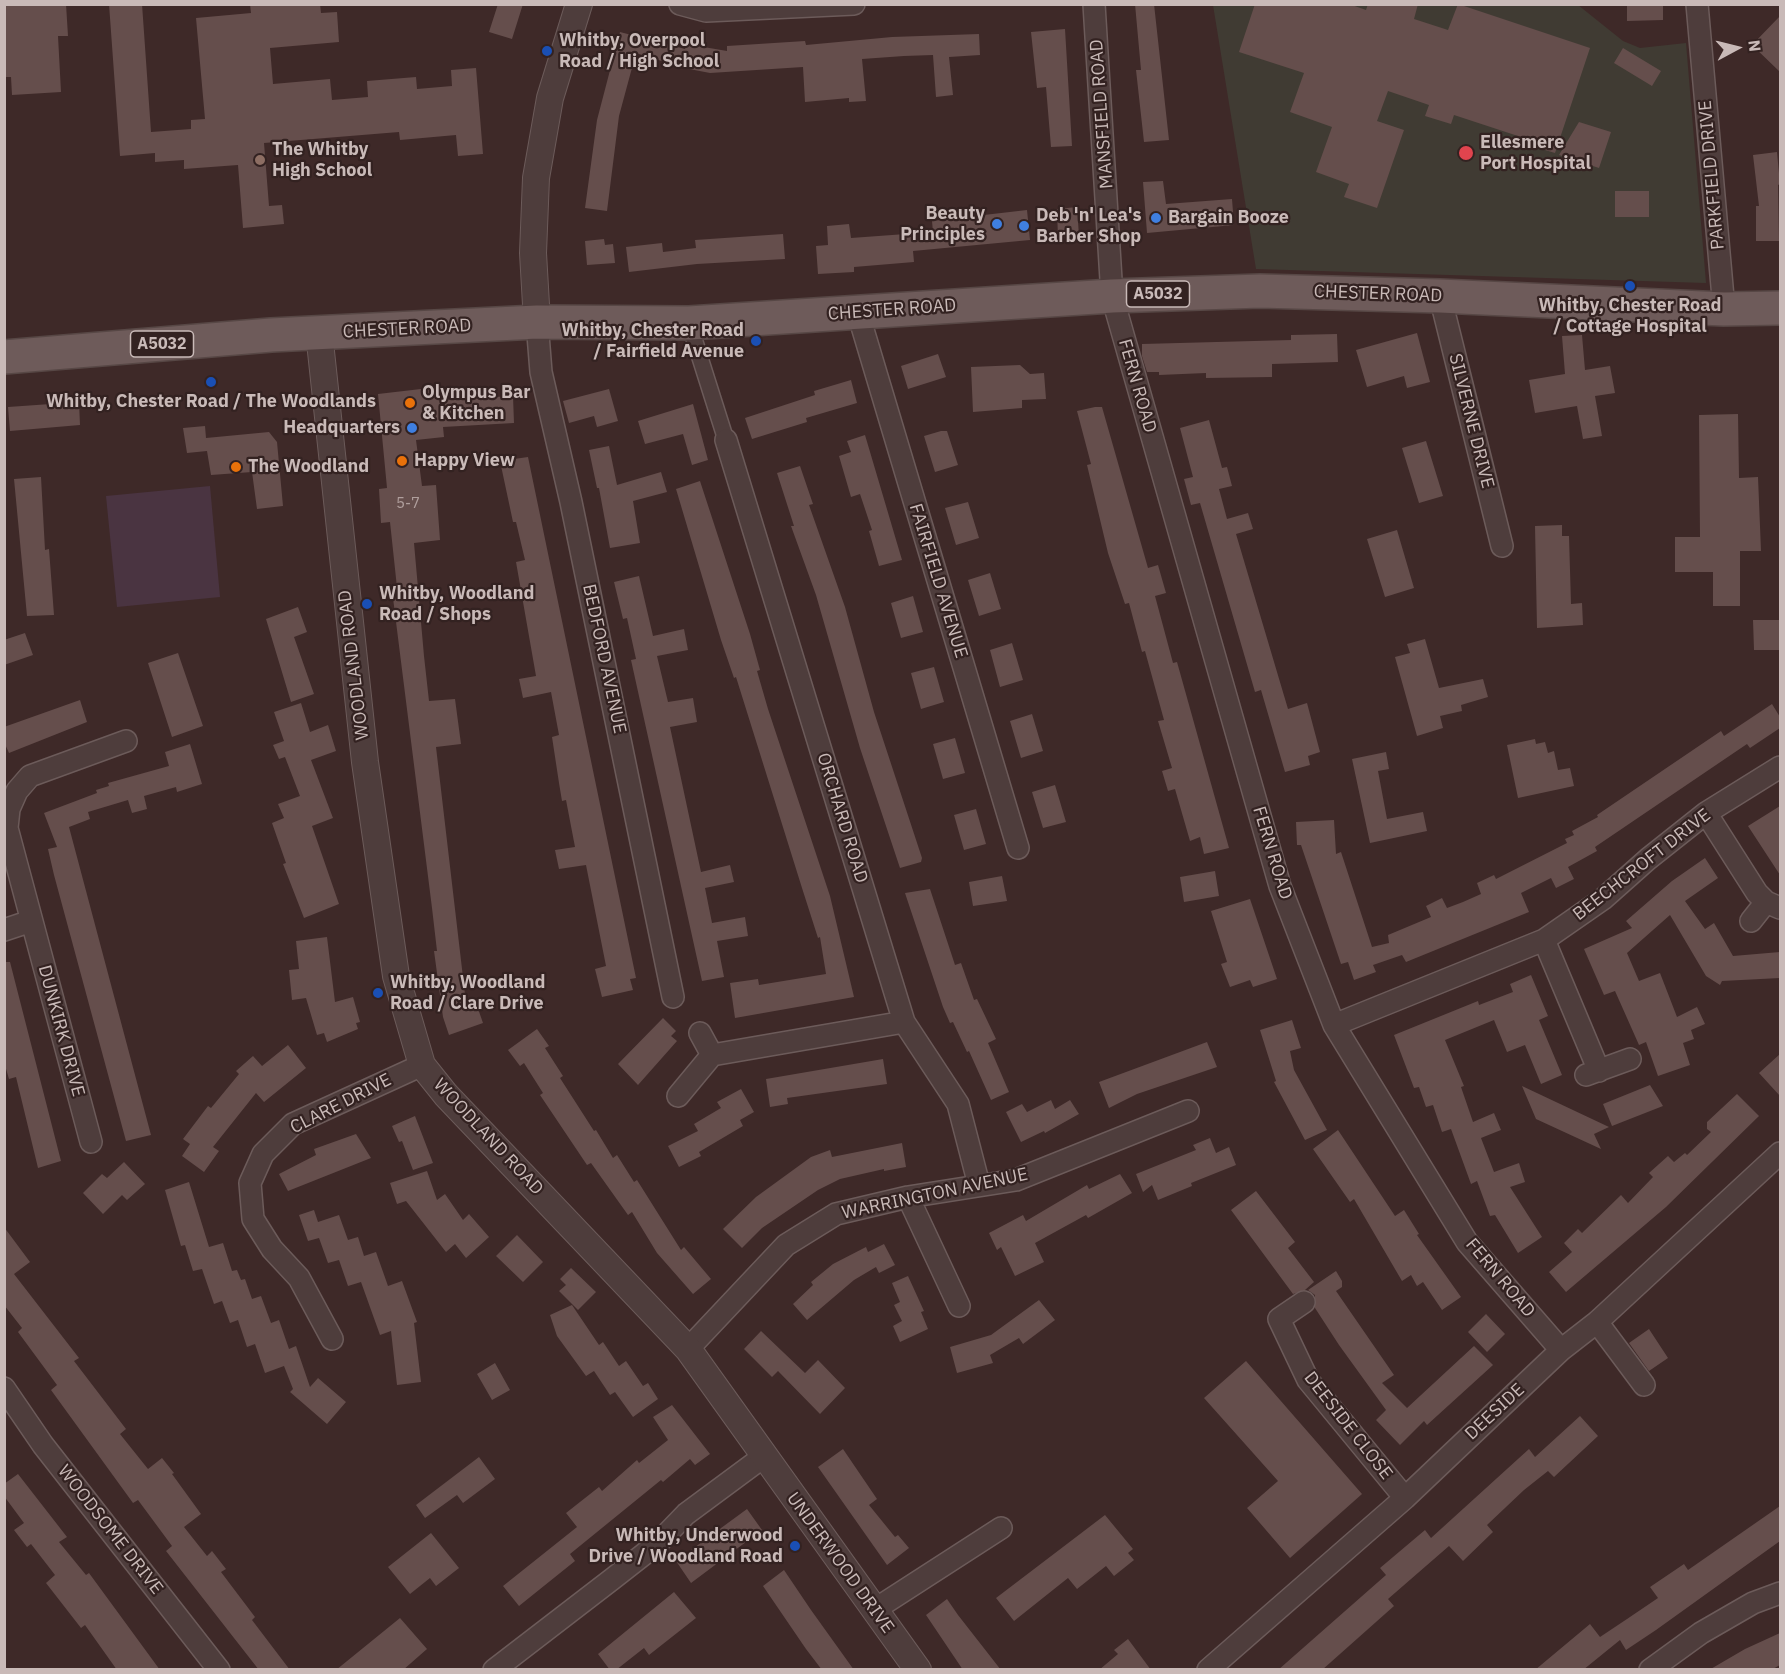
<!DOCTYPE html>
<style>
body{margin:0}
#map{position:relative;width:1785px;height:1674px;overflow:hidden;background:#3e2928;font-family:"IBM Plex Sans",sans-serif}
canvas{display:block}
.frame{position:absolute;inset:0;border:6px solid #c9bab8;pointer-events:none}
.north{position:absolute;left:1707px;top:18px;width:60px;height:60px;-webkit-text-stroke:4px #332221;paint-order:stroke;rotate:83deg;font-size:16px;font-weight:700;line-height:24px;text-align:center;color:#c9bab8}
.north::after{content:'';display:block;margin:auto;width:21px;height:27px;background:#c9bab8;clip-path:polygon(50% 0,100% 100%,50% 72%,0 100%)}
</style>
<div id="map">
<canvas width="1785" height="1674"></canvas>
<div class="frame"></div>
<div class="north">N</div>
</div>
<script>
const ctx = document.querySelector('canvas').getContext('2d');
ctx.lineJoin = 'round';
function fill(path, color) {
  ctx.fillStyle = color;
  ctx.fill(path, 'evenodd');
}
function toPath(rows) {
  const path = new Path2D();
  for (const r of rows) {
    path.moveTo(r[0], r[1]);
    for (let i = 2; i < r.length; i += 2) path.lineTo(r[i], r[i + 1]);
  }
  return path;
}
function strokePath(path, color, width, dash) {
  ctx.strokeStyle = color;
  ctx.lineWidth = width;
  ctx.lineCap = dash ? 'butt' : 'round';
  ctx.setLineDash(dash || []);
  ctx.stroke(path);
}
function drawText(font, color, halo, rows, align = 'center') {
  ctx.font = font + ' "IBM Plex Sans",sans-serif';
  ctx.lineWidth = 4.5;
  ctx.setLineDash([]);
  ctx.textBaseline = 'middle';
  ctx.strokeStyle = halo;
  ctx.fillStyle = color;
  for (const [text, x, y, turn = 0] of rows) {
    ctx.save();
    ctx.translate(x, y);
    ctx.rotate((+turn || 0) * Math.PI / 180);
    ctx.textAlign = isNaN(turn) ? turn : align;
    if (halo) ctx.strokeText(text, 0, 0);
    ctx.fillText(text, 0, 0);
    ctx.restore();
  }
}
fill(toPath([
 [1213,5,1578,5,1623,41,1640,48,1686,43,1706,283,1256,269]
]), '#403b33');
fill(toPath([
 [210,486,220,597,117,607,106,496]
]), '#4a3441');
fill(toPath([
 [4,4,66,4,68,36,58,36,61,92,12,95,11,77,4,77],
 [109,4,142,4,151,132,191,129,191,120,205,119,196,18,251,13,250,4,320,4,321,13,337,12,339,42,270,48,273,84,330,79,332,100,368,97,367,81,416,77,417,89,452,86,451,70,476,68,483,154,458,156,456,135,400,140,399,132,264,143,269,206,282,205,284,224,243,228,238,165,184,169,184,160,155,162,155,153,120,156],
 [498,4,523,4,512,39,489,32],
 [1135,4,1154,4,1169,140,1144,142,1136,70,1141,70],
 [1255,4,1349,4,1366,10,1368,4,1418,4,1414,19,1448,30,1458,4,1590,48,1555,153,1519,142,1521,137,1454,115,1451,124,1425,116,1429,105,1388,91,1377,121,1404,130,1377,208,1344,197,1349,184,1316,172,1332,127,1290,112,1304,73,1239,52],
 [1627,4,1663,4,1663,20,1627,21],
 [1780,16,1780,72,1752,45],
 [1065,29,1072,146,1051,147,1046,87,1037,88,1031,32],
 [620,32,685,49,686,44,727,51,727,46,805,41,806,45,892,37,979,34,980,55,949,57,953,95,936,97,933,55,904,56,862,59,866,101,849,102,849,98,805,102,803,67,710,73,684,68,636,53,619,116,607,211,585,208,597,120],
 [1623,48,1661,71,1652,86,1614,63],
 [1579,122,1611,132,1599,168,1559,155],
 [1777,152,1780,184,1778,185,1779,241,1756,241,1756,206,1759,206,1753,155],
 [1163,181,1166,204,1232,199,1234,225,1147,233,1143,182],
 [1615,191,1649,191,1649,217,1615,217],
 [1077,207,1079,236,1058,238,1057,209],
 [1027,210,1030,240,913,251,914,262,854,267,854,272,818,274,816,246,828,245,827,226,849,224,851,238,933,232,932,221],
 [783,234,785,259,697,264,629,272,626,247,662,243,663,252,696,248,695,240],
 [604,239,605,245,613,244,615,263,587,265,585,241],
 [1417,333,1430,382,1407,388,1404,376,1367,387,1356,350],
 [1337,334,1338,362,1272,364,1272,377,1206,378,1206,373,1159,375,1159,372,1147,372,1142,356,1142,344,1291,340,1291,335],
 [1582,335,1585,370,1610,366,1615,393,1595,396,1602,436,1583,439,1577,406,1535,413,1529,380,1565,374,1562,336],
 [938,354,946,377,908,389,901,366],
 [1020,365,1030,374,1044,373,1046,399,1022,400,1022,408,973,412,971,367],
 [851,380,857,403,806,418,807,422,752,439,745,418,815,395,814,391],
 [438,387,440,400,513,396,514,423,443,427,444,437,416,440,422,486,436,485,440,540,414,543,424,656,429,701,455,699,461,744,436,747,466,1003,475,1000,483,1023,449,1035,443,1017,434,951,437,951,432,908,393,598,398,597,390,522,381,523,379,489,387,488,378,394],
 [609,389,618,421,597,427,594,416,569,423,563,401],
 [79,402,80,425,10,431,8,407],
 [693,404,708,460,692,465,683,434,645,444,638,421],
 [1095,407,1102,407,1148,568,1158,565,1166,593,1155,596,1173,663,1177,662,1229,848,1204,854,1200,837,1190,841,1175,789,1168,791,1162,771,1172,768,1158,721,1164,720,1145,651,1142,652,1129,603,1125,604,1108,553,1087,465,1091,464,1077,411],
 [1738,414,1739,478,1758,477,1761,551,1740,551,1740,606,1713,606,1713,572,1675,572,1675,537,1700,537,1699,415],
 [1209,420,1222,468,1227,467,1232,486,1219,489,1227,519,1248,513,1253,529,1236,534,1288,709,1307,703,1320,752,1308,756,1310,765,1285,772,1261,690,1255,692,1200,503,1191,505,1184,479,1193,477,1180,428],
 [205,426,206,438,269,432,277,442,283,506,257,509,252,472,211,475,207,451,187,453,183,428],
 [941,431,947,431,958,465,935,472,924,436],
 [865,435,902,560,879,566,869,531,872,530,860,494,851,497,839,456,851,452,847,441],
 [1426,441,1443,496,1419,503,1402,448],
 [609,446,617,485,661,472,667,492,633,501,640,543,610,548,599,488,597,488,589,450],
 [528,457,636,978,630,979,633,990,602,997,595,969,606,966,586,865,559,869,555,850,575,847,566,800,562,801,559,783,552,737,559,735,551,692,523,698,519,679,536,676,516,562,525,560,516,522,513,522,500,461],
 [800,466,813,504,809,505,845,607,874,712,922,858,921,862,900,868,860,748,816,595,791,526,794,526,777,473],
 [41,477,45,550,49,549,54,615,27,616,14,479],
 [700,481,750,634,760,670,757,671,768,709,830,896,854,997,735,1018,730,983,758,979,759,985,826,974,820,937,818,938,802,888,736,677,734,678,721,640,676,489],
 [968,502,979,538,956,545,945,508],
 [1562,525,1562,536,1569,536,1571,604,1582,603,1583,625,1537,628,1535,526],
 [1397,530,1414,588,1385,597,1367,539],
 [990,573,1001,609,979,616,968,580],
 [639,576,653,636,684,629,688,650,657,656,668,702,693,698,697,722,670,727,701,872,730,865,734,882,705,888,712,923,745,917,748,936,717,941,724,977,702,981,631,660,636,659,627,618,623,619,614,582],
 [913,596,923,632,901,638,891,603],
 [298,607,307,632,294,637,314,694,291,702,266,619],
 [1753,620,1780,620,1780,650,1754,650],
 [25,633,33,655,4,665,4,640],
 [1425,639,1439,688,1483,679,1488,697,1461,705,1462,711,1440,716,1443,728,1417,736,1395,657,1410,653,1407,644],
 [1012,643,1023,680,1000,687,990,650],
 [178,653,203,726,172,737,148,663],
 [934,667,944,702,921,709,911,673],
 [80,700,87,722,9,753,4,742,4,727],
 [301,703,310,732,328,725,336,751,311,760,333,818,312,826,339,904,304,918,283,864,286,863,272,823,284,818,278,804,300,796,285,757,279,759,273,745,284,741,274,712],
 [1772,704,1780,717,1780,728,1750,748,1747,744,1595,847,1597,851,1568,867,1574,879,1556,888,1551,878,1521,893,1529,912,1406,962,1402,955,1373,965,1376,972,1354,980,1348,962,1341,964,1301,845,1297,845,1296,822,1334,820,1336,854,1341,852,1372,947,1389,943,1388,935,1431,917,1426,906,1442,898,1447,908,1463,902,1481,894,1477,883,1494,875,1496,879,1567,843,1565,839,1574,835,1572,831,1598,817,1597,815,1721,731,1724,736],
 [1032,714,1043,751,1021,758,1010,721],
 [955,738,965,773,943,779,933,744],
 [1535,739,1536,744,1545,742,1548,753,1554,751,1558,770,1570,768,1574,786,1518,798,1507,745],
 [190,744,202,784,177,792,176,787,144,796,147,809,132,813,128,800,88,812,90,819,69,827,151,1135,126,1141,54,875,48,849,57,847,44,813,97,793,96,790,109,786,108,783,169,766,165,752],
 [1386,752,1389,769,1378,771,1387,819,1423,812,1427,831,1370,843,1352,759],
 [1055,785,1066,822,1043,828,1032,792],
 [1780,806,1780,875,1748,826],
 [976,809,986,844,964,850,954,815],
 [1705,858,1718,878,1685,901,1705,929,1714,923,1733,956,1780,952,1780,978,1722,981,1720,985,1706,976,1670,915,1627,953,1639,981,1660,973,1677,1017,1697,1007,1705,1024,1691,1030,1694,1039,1683,1043,1690,1065,1658,1076,1646,1042,1639,1045,1615,991,1604,995,1584,949,1632,928,1626,921,1672,881],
 [1215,871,1219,896,1184,902,1180,877],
 [1002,876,1007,901,973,906,969,882],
 [930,889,955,965,961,963,974,1000,977,999,996,1039,988,1043,1009,1092,991,1100,969,1051,967,1052,953,1022,950,1023,943,1007,905,893],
 [1250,899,1277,979,1253,987,1250,980,1230,987,1221,964,1227,962,1211,911],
 [327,937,335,1002,353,997,360,1022,356,1023,358,1029,327,1042,324,1033,317,1035,306,998,292,1000,289,970,299,969,296,941],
 [4,962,10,962,61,1161,38,1168,16,1077,9,1079,4,1062],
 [1531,975,1548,1016,1539,1020,1562,1075,1541,1084,1525,1045,1507,1052,1494,1020,1445,1040,1464,1086,1461,1087,1473,1122,1494,1113,1501,1130,1481,1138,1494,1172,1519,1163,1525,1182,1510,1187,1542,1237,1518,1253,1495,1215,1490,1216,1477,1181,1471,1184,1451,1129,1442,1132,1433,1105,1426,1107,1419,1087,1414,1088,1394,1035,1478,1001,1479,1005,1513,992,1510,984],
 [663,1018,676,1031,671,1036,677,1041,638,1085,618,1064],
 [1292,1020,1301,1048,1290,1051,1294,1070,1327,1130,1305,1140,1274,1082,1276,1081,1260,1030],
 [537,1029,549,1046,545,1048,563,1076,560,1078,594,1131,596,1130,613,1158,617,1155,634,1182,637,1180,681,1250,684,1247,711,1279,693,1294,657,1253,632,1212,628,1215,591,1163,587,1165,540,1095,543,1093,524,1063,520,1066,508,1050],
 [1207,1042,1217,1067,1137,1094,1109,1108,1099,1082],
 [288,1045,306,1068,264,1102,256,1093,213,1147,219,1151,204,1172,182,1156,190,1144,183,1139,208,1106,211,1108,239,1074,236,1071,253,1056,262,1066],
 [1780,1054,1780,1096,1759,1073],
 [883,1059,887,1084,787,1098,788,1104,770,1107,766,1079],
 [1650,1085,1663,1106,1612,1126,1603,1104],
 [1522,1086,1609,1127,1594,1134,1601,1149,1536,1119],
 [741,1089,754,1112,740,1120,743,1126,699,1152,701,1156,679,1167,668,1146,698,1131,694,1124,721,1108,717,1102],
 [1737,1094,1759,1116,1666,1207,1566,1292,1549,1272,1572,1252,1564,1243,1578,1229,1582,1233,1621,1195,1628,1203,1653,1177,1649,1173,1668,1156,1674,1162,1685,1153,1687,1155,1711,1132,1707,1129,1707,1122],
 [1051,1100,1055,1109,1070,1100,1079,1114,1045,1133,1044,1131,1021,1142,1006,1112,1022,1104,1027,1112],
 [415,1116,433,1163,413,1170,402,1141,399,1142,392,1126],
 [1338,1130,1395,1216,1404,1210,1419,1234,1417,1235,1461,1297,1442,1310,1423,1282,1417,1286,1411,1275,1402,1281,1354,1199,1350,1202,1313,1149],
 [356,1134,371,1158,288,1191,279,1174,316,1155,314,1149],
 [1210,1138,1216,1153,1229,1147,1236,1165,1191,1183,1192,1186,1158,1200,1152,1185,1143,1192,1136,1174,1196,1150,1193,1145],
 [902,1143,906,1167,884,1171,884,1169,840,1179,818,1190,762,1228,742,1248,723,1229,756,1197,811,1157,830,1150,832,1157],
 [124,1162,145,1184,127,1200,122,1195,103,1214,83,1193,102,1174,107,1178],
 [427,1171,437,1200,445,1194,463,1220,469,1214,489,1237,466,1258,455,1244,446,1252,406,1201,397,1204,390,1183],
 [1120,1174,1132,1193,1088,1218,1086,1215,1035,1243,1044,1262,1015,1276,1001,1247,997,1250,989,1233,1023,1215,1026,1221,1087,1185,1089,1189],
 [189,1182,209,1247,223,1243,232,1271,237,1270,241,1280,245,1279,252,1299,261,1296,271,1323,279,1320,289,1349,296,1346,310,1387,318,1378,346,1402,327,1424,290,1392,293,1389,284,1366,265,1373,255,1344,247,1347,238,1320,230,1323,222,1301,214,1304,202,1269,193,1271,185,1245,181,1246,165,1190],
 [1256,1191,1295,1242,1288,1248,1314,1282,1305,1290,1293,1294,1231,1210],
 [314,1210,318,1222,339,1215,348,1240,358,1237,364,1256,376,1252,388,1286,402,1281,417,1322,414,1323,421,1382,397,1385,391,1331,380,1335,361,1282,348,1286,339,1260,328,1263,319,1238,308,1241,299,1215],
 [4,1227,30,1262,14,1274,79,1358,74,1361,126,1429,120,1434,148,1469,162,1458,174,1473,172,1474,201,1514,184,1527,207,1556,212,1551,226,1569,221,1572,255,1617,252,1620,290,1670,259,1670,166,1551,172,1546,138,1500,133,1503,51,1390,57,1385,18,1332,22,1328,4,1305],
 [517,1235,543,1262,523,1282,496,1256],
 [884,1244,895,1265,879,1273,876,1267,854,1280,807,1320,793,1304,813,1285,811,1282,833,1264,866,1247,868,1252],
 [571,1268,596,1292,578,1310,559,1291,566,1285,560,1279],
 [1336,1271,1342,1281,1342,1287,1336,1291,1394,1375,1382,1383,1407,1408,1474,1346,1493,1365,1427,1425,1424,1421,1400,1445,1376,1420,1386,1410,1339,1345,1315,1308,1315,1295,1308,1290],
 [908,1276,924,1311,921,1312,928,1329,900,1342,893,1326,902,1321,894,1305,900,1302,892,1283],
 [1039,1300,1055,1320,1023,1344,1019,1338,990,1355,993,1363,957,1373,950,1347,991,1335],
 [572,1305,599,1345,603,1342,619,1366,626,1361,643,1386,648,1383,658,1399,633,1417,615,1392,610,1395,594,1371,586,1376,557,1336,550,1315],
 [1486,1314,1505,1334,1487,1352,1468,1332],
 [1649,1329,1668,1358,1649,1371,1629,1343],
 [761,1331,805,1373,818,1360,845,1388,820,1414,778,1371,772,1377,744,1349],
 [1246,1361,1362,1494,1290,1558,1247,1508,1278,1481,1204,1398],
 [495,1363,510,1390,492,1400,477,1374],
 [672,1405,710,1454,695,1465,690,1459,663,1482,661,1480,570,1554,575,1561,519,1606,503,1586,577,1527,566,1513,599,1487,602,1491,637,1460,639,1463,668,1440,653,1417],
 [1580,1416,1598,1436,1554,1477,1548,1471,1524,1490,1487,1525,1493,1532,1463,1561,1449,1546,1388,1599,1394,1606,1322,1670,1278,1670,1386,1575,1380,1568,1425,1530,1431,1538,1529,1449,1535,1457],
 [843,1449,877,1499,869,1505,895,1537,898,1535,909,1548,887,1565,818,1467],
 [479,1457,495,1479,463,1503,457,1495,425,1518,416,1505],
 [18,1474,67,1537,59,1542,86,1575,89,1573,160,1670,117,1670,85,1625,81,1628,46,1583,55,1575,31,1544,27,1547,14,1530,24,1523,4,1496,4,1484],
 [1780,1506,1780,1541,1656,1630,1626,1650,1620,1640,1583,1670,1535,1670,1590,1624,1600,1637,1627,1619,1658,1598,1650,1587,1684,1564,1688,1570],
 [747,1509,762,1530,691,1583,676,1561],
 [1105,1515,1133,1549,1128,1553,1134,1560,1114,1576,1106,1566,1077,1589,1068,1578,1014,1621,996,1598],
 [431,1533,459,1568,436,1586,430,1578,410,1594,388,1567],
 [784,1570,811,1610,854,1670,822,1670,806,1649,763,1586],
 [674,1592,696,1618,649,1655,644,1648,616,1670,610,1670,598,1654],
 [947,1599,958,1615,1001,1670,963,1670,926,1615],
 [400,1618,427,1649,403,1670,336,1670],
 [1780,1633,1780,1665,1771,1670,1709,1670,1745,1649],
 [1128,1639,1151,1670,1099,1670,1118,1654,1114,1650]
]), '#654e4c');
const pedestrian = toPath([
 [689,323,726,440]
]);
const minor = toPath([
 [680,4,706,11,854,4],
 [1094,4,1112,296,1280,886,1334,1025,1467,1242,1561,1350],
 [1697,4,1724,309],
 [1440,296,1502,546],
 [858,313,1018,848],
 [537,322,541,372,571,502,673,997],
 [726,440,904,1022,958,1104,979,1185],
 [1706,813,1757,893,1766,902,1780,908],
 [1751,921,1766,902],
 [4,930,31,921],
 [1544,940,1599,1071],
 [1334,1025,1544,940,1603,899,1648,859,1706,813,1780,767],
 [700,1033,712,1055],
 [1586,1075,1630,1059],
 [678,1096,712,1055,904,1022],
 [91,1142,7,828,9,809,17,791,30,776,126,741],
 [908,1197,959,1306],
 [1304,1302,1279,1319,1308,1380,1405,1498],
 [1597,1322,1644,1385],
 [332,1339,299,1278,272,1249,253,1219,250,1183,263,1154,293,1124,422,1065],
 [688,1349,786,1245,836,1214,908,1197,1016,1180,1188,1111],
 [4,1388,43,1445,219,1670],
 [874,1610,1001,1528],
 [494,1670,611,1580,657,1544,686,1514,763,1457],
 [1208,1670,1405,1498,1561,1350,1597,1322,1780,1153],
 [1650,1670,1701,1633,1753,1603,1780,1593]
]);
const tertiary = toPath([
 [537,322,533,253,536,178,550,98,579,4],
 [319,333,365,762,396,976,422,1065,446,1095,688,1349,918,1670]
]);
const primary = toPath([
 [4,357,271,335,537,322,689,323,1112,296,1260,291,1440,296,1724,309,1780,308]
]);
strokePath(pedestrian, '#6c5b5a', 18);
strokePath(minor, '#6c5b5a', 24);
strokePath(tertiary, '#6c5b5a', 28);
strokePath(primary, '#574745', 36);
strokePath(pedestrian, '#4e3d3c', 15);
strokePath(minor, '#4e3d3c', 21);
strokePath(tertiary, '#4e3d3c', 26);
strokePath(primary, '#6e5b5a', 33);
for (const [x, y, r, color] of [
 [547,51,6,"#1a4fb4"],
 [1466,153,8,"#e0444e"],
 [260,160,6,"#8d6e63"],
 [1156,218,6,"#3f7fe0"],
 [997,224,6,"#3f7fe0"],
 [1024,226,6,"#3f7fe0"],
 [1630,286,6,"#1a4fb4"],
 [756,341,6,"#1a4fb4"],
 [211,382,6,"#1a4fb4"],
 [410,403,6,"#e8710a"],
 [412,428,6,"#3f7fe0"],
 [402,461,6,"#e8710a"],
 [236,467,6,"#e8710a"],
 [367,604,6,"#1a4fb4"],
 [378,993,6,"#1a4fb4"],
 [795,1546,6,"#1a4fb4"]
]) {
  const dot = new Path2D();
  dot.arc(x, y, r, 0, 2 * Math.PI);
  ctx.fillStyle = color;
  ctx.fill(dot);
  strokePath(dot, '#332221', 2);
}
drawText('15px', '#b09f9d', null, [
 ["5-7",408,504]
]);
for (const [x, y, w] of [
 [1158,294,63],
 [162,344,63]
]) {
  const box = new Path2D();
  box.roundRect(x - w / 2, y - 13, w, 26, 4.5);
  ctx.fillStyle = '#332221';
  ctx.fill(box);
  strokePath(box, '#c9bab8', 1.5);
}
drawText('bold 16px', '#c9bab8', null, [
 ["A5032",1158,294],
 ["A5032",162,344]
]);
drawText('bold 18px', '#c9bab8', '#332221', [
 ["Whitby, Overpool",559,41],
 ["Road / High School",559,62],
 ["Ellesmere",1480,143],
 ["Port Hospital",1480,164],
 ["The Whitby",272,150],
 ["High School",272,171],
 ["Beauty",985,214,"right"],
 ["Principles",985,235,"right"],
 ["Deb 'n' Lea's",1036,216],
 ["Barber Shop",1036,237],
 ["Bargain Booze",1168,218],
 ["Whitby, Chester Road",1630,306,"center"],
 ["/ Cottage Hospital",1630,327,"center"],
 ["Whitby, Chester Road",744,331,"right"],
 ["/ Fairfield Avenue",744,352,"right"],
 ["Olympus Bar",422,393],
 ["& Kitchen",422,414],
 ["Whitby, Chester Road / The Woodlands",211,402,"center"],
 ["Headquarters",400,428,"right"],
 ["Happy View",414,461],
 ["The Woodland",248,467],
 ["Whitby, Woodland",379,594],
 ["Road / Shops",379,615],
 ["Whitby, Woodland",390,983],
 ["Road / Clare Drive",390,1004],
 ["Whitby, Underwood",783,1536,"right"],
 ["Drive / Woodland Road",783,1557,"right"]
], 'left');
drawText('18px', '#c9bab8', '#332221', [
 ["MANSFIELD ROAD",1102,114,-94],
 ["PARKFIELD DRIVE",1712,175,-95],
 ["CHESTER ROAD",1378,294,2],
 ["CHESTER ROAD",892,310,-4],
 ["CHESTER ROAD",407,329,-3],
 ["FERN ROAD",1137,386,74],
 ["SILVERNE DRIVE",1471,421,76],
 ["FAIRFIELD AVENUE",938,581,73],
 ["BEDFORD AVENUE",604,659,78],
 ["WOODLAND ROAD",354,665,-97],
 ["ORCHARD ROAD",842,818,73],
 ["FERN ROAD",1272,853,73],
 ["BEECHCROFT DRIVE",1642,865,-38],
 ["DUNKIRK DRIVE",61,1031,75],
 ["CLARE DRIVE",341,1104,-27],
 ["WOODLAND ROAD",488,1137,47],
 ["WARRINGTON AVENUE",935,1194,-12],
 ["FERN ROAD",1500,1278,50],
 ["DEESIDE",1495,1412,-43],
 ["DEESIDE CLOSE",1348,1426,52],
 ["WOODSOME DRIVE",110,1530,52],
 ["UNDERWOOD DRIVE",840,1563,54]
]);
</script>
